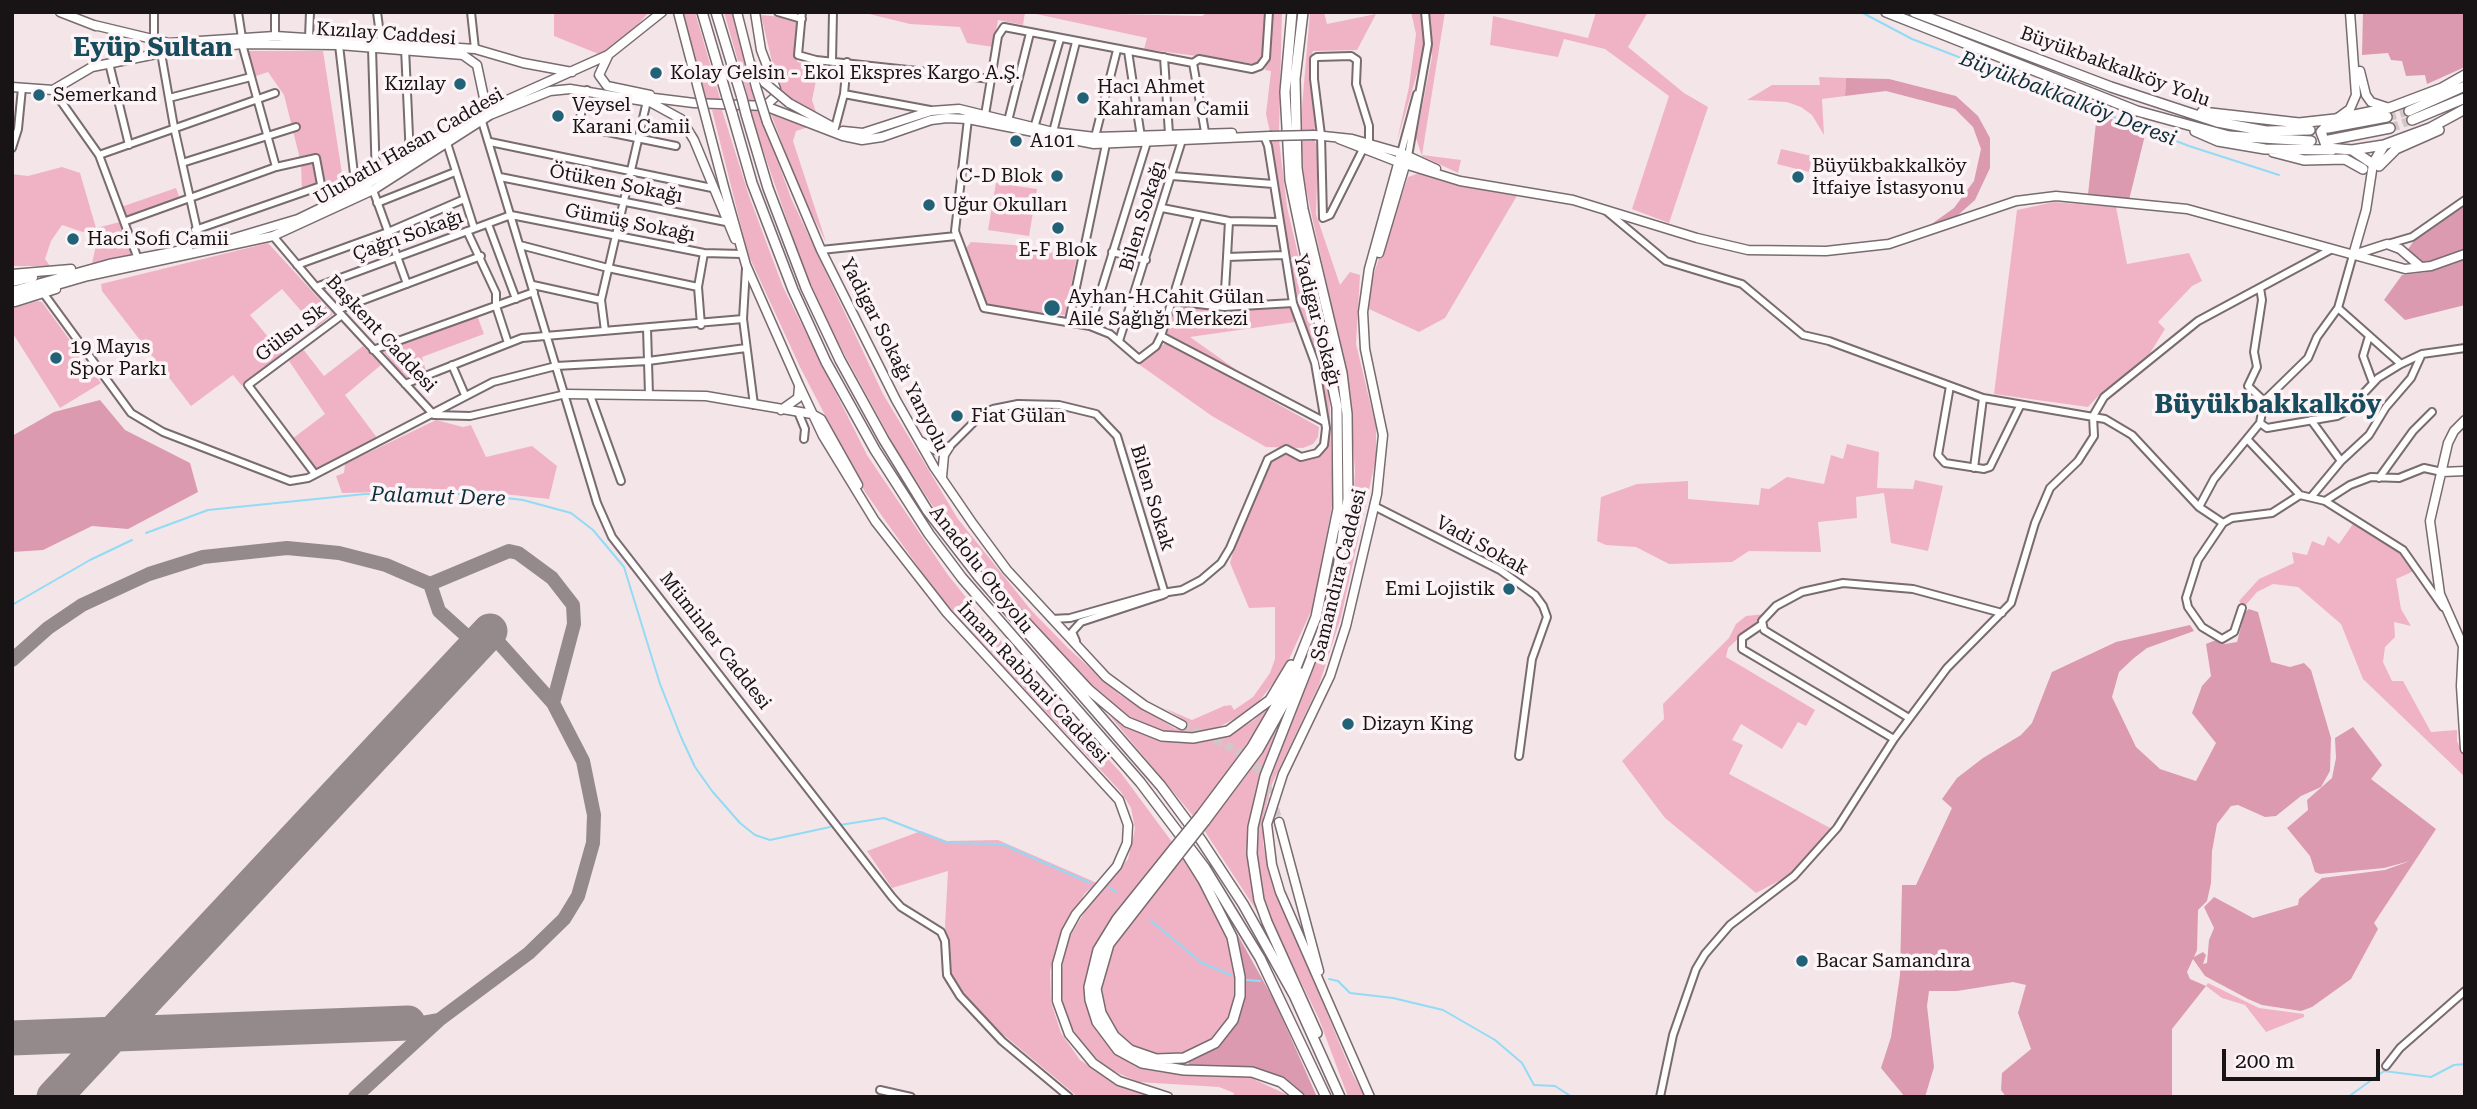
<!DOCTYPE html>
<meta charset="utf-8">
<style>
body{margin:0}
#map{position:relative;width:2477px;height:1109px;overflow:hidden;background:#f4e5e9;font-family:"Roboto Serif",serif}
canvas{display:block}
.frame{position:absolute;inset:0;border:14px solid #181314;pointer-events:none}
.scale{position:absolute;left:2222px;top:1049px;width:158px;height:32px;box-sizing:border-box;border:4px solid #181314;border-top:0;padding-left:9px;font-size:21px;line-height:24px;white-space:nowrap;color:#181314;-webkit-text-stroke:5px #fdf4f7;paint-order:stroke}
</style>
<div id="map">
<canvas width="2477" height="1109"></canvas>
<div class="frame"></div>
<div class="scale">200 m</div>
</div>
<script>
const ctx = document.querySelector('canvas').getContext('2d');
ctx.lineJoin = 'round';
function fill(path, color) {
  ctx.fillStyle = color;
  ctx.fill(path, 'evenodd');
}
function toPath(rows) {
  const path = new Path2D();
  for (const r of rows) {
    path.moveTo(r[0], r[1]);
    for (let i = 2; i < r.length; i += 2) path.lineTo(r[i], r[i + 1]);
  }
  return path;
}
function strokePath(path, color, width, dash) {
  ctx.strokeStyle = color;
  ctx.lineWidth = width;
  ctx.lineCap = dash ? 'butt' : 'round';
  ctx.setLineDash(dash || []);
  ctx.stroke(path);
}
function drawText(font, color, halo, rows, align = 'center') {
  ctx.font = font + ' "Roboto Serif",serif';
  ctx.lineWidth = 7;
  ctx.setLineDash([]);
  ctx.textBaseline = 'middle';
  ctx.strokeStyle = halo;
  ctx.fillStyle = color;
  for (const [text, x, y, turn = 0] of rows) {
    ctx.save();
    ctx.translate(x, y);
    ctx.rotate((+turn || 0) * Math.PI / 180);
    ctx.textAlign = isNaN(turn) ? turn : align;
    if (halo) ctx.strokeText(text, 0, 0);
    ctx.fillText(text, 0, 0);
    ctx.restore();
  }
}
fill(toPath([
 [554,12,649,12,634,29,601,55,554,36],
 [682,12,695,12,721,102,707,101],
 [724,12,733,12,756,101,749,100],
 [861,12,1025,12,1023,25,998,20,993,47,967,43,960,27,910,24],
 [1027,12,1202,16,1209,12,1266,12,1263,57,1257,64,1144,49,1147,38],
 [1271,12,1282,12,1279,131,1270,132,1266,114,1271,71,1265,70,1270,50],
 [1310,12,1324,12,1327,24,1376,14,1357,50,1313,51,1309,62,1316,126,1314,130,1300,131],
 [1411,12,1422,12,1425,47,1397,141,1409,87,1416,34],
 [1429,12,1445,12,1422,155,1461,160,1458,173,1422,156,1416,138,1432,57],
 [1596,12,1648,12,1628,47,1684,93,1708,107,1669,223,1632,209,1669,96,1605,49,1564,39,1558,57,1490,45,1493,16,1588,38],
 [761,15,803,19,797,62,819,66,812,100,817,115,779,91],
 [246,51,323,51,345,193,323,203,320,189,302,194,301,163,284,95,268,72,253,77],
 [1819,77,1846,78,1845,96,1822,99,1824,135,1812,115,1801,107,1787,102,1747,100,1772,85,1820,85],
 [749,109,759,110,791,198,883,394,958,519,1031,610,1068,648,1120,695,1176,729,1183,721,1181,718,1164,708,1192,720,1224,706,1231,705,1234,710,1253,697,1270,673,1275,659,1275,607,1249,608,1230,563,1233,552,1270,460,1286,452,1301,459,1317,455,1328,429,1317,364,1295,302,1270,140,1279,140,1287,207,1329,388,1333,501,1313,607,1284,670,1252,710,1211,731,1189,733,1160,731,1122,713,1087,684,1048,644,939,516,896,449,829,326,802,264],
 [712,110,722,110,749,196,783,287,867,455,948,575,1006,647,1121,773,1172,842,1107,927,1094,952,1085,989,1087,1006,1097,1032,1119,1056,1144,1069,1165,1073,1245,1075,1292,1097,1233,1097,1234,1093,1219,1087,1138,1082,1109,1069,1084,1048,1067,1019,1060,989,1065,944,1092,900,1128,859,1135,829,1131,808,1121,792,941,599,865,492,800,367,748,254],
 [771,114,808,127,796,131,793,141,826,242,800,191],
 [1314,138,1318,150,1316,214,1340,285,1350,272,1360,275,1356,344,1376,427,1376,458,1341,617,1319,685,1272,784,1263,818,1263,843,1269,873,1351,1071,1365,1097,1348,1097,1319,1019,1263,904,1256,867,1256,830,1263,799,1333,609,1347,550,1353,506,1355,471,1348,381,1304,180,1301,139],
 [1781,149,1812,156,1809,172,1777,164],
 [62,167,80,173,96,228,120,222,133,255,92,263,98,237,62,225,51,241,45,259,50,266,12,266,12,174,28,176],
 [1422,172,1457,184,1518,194,1445,318,1419,332,1369,309,1370,284,1408,177],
 [996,183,1037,189,1029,236,988,230],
 [176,188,182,205,127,222,121,207],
 [2054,202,2116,207,2127,264,2189,253,2202,281,2192,286,2158,322,2165,329,2147,358,2102,392,2088,407,1994,394,2017,210],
 [971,242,1014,245,1074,257,1076,260,1065,315,986,307,966,248],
 [268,243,333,314,316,328,282,289,250,315,283,355,242,386,233,375,191,406,102,291,101,284],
 [1289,299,1295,322,1190,337,1245,376,1164,334,1174,308],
 [37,301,42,302,101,383,60,408,12,332,12,308],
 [477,315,484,334,422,357,426,371,405,378,382,350],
 [1167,342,1319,427,1318,437,1313,444,1303,448,1266,447,1212,416,1137,363],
 [363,346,381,365,345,395,378,439,315,470,292,439,325,414,289,361,303,349,324,376],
 [436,420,463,427,471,425,486,457,532,446,557,466,549,499,468,490,342,493,336,476,344,473,345,464],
 [1847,444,1879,452,1877,488,1913,489,1915,480,1943,486,1928,551,1891,543,1884,493,1856,497,1857,518,1818,522,1821,552,1749,551,1732,562,1669,564,1636,547,1606,545,1597,541,1601,497,1637,484,1688,481,1688,499,1759,505,1761,488,1769,489,1787,477,1824,484,1831,455,1843,459],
 [2353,524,2400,552,2414,571,2396,579,2401,609,2411,626,2394,622,2395,637,2385,647,2383,662,2392,681,2403,681,2431,732,2457,730,2457,741,2465,758,2465,777,2363,679,2341,624,2298,587,2273,584,2257,592,2244,607,2239,601,2259,579,2294,563,2292,552,2307,555,2312,541,2324,546,2328,536,2339,544],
 [1765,614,1728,648,1726,657,1815,710,1806,726,1798,722,1782,749,1741,724,1732,740,1743,745,1729,774,1832,829,1792,874,1756,893,1665,818,1622,761,1664,719,1663,704,1729,638,1736,624,1746,616],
 [1275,700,1234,764,1194,817,1110,716,1153,738,1179,743,1199,743,1230,735,1254,720],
 [1278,727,1254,799,1251,875,1260,916,1204,830,1246,776],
 [921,831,947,841,998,840,1097,883,1085,893,1061,935,1050,971,1051,1002,1061,1033,1080,1060,1121,1086,1154,1097,1078,1097,975,1011,952,977,945,926,948,871,892,888,867,851],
 [1183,855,1226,933,1236,967,1236,993,1227,1022,1211,1041,1178,1056,1154,1056,1132,1046,1113,1030,1103,1007,1100,988,1113,945],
 [2208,983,2259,1008,2304,1014,2304,1017,2266,1032,2245,1005,2222,998,2206,986]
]), '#f0b3c6');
fill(toPath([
 [2363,12,2465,12,2465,67,2427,84,2425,75,2406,76,2402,61,2391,60,2388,53,2362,55],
 [1846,78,1889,79,1956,96,1978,116,1990,138,1990,168,1975,200,1957,216,1926,228,1954,208,1974,181,1981,149,1973,127,1955,109,1886,91,1845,96],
 [2097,114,2146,131,2129,200,2088,194],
 [2465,200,2465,305,2405,320,2384,300,2402,275,2427,272,2426,264,2415,262,2406,252,2418,235],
 [100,400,125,430,190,463,198,492,128,529,92,526,43,550,12,552,12,436,54,412],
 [2249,609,2258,612,2271,662,2290,667,2304,663,2311,670,2331,738,2330,771,2321,787,2301,796,2276,816,2265,817,2238,805,2231,806,2217,824,2212,851,2211,883,2207,901,2198,910,2197,950,2194,957,2203,952,2206,955,2203,964,2207,963,2209,940,2214,928,2204,907,2214,897,2253,918,2298,905,2299,899,2322,878,2385,870,2410,861,2384,868,2320,874,2315,872,2310,856,2287,828,2308,810,2307,800,2332,778,2336,758,2335,738,2353,727,2382,765,2371,779,2436,829,2374,923,2378,929,2351,979,2312,1007,2301,1011,2262,1005,2248,999,2205,976,2193,959,2187,972,2190,979,2206,986,2172,1029,2172,1097,2006,1097,2001,1090,2002,1073,2031,1049,2018,1013,2026,985,2013,982,1957,991,1929,991,1927,1006,1934,1067,1925,1097,1905,1097,1881,1068,1891,1037,1900,975,1902,885,1916,885,1952,808,1942,799,1957,778,1983,758,2021,735,2032,723,2052,672,2116,642,2190,625,2194,631,2147,648,2134,658,2119,672,2112,697,2136,747,2160,769,2196,781,2216,743,2192,713,2202,686,2211,676,2206,644,2216,640,2225,644,2237,642,2245,612],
 [1225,912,1275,1002,1317,1097,1305,1097,1282,1079,1255,1069,1189,1067,1188,1061,1204,1054,1225,1038,1243,974,1240,953]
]), '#db9aaf');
strokePath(toPath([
 [1861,12,1912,39,2189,146,2279,175],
 [146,533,208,510,365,494,471,494,523,500,571,513,593,530,624,567,660,684,681,737,695,767,712,791,740,823,755,835,770,840,830,827],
 [12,605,90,560,132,540],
 [840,825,884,818,948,843,1002,844,1090,883],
 [1109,887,1116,892],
 [1150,920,1202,963,1231,975],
 [1329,979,1338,981,1350,993,1393,998,1443,1010,1495,1040,1522,1063,1534,1085,1555,1086,1572,1097],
 [1247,980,1260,981],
 [2348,1097,2384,1071,2431,1077,2454,1065,2465,1064]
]), '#92dbf5', 2);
strokePath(toPath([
 [430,584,439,611,470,639],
 [12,660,48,628,82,605,149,574,203,557,287,548,339,553,386,565,430,584,509,551,518,553,552,578,573,605,574,624,553,703,492,635],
 [411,1025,439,1020],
 [355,1097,439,1020,529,953,564,919,578,896,593,843,594,815,583,761,553,703]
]), '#948a8c', 14);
strokePath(toPath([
 [12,1038,408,1023],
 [54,1097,490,631]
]), '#948a8c', 35);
strokePath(toPath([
 [1182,725,1234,749,1257,767,1271,794,1279,822]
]), '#d3c6c9', 8, [8, 4]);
strokePath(toPath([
 [2387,117,2409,111],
 [2390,128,2412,120]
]), '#d3c6c9', 9, [9, 4.5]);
const minor = toPath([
 [238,12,242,38],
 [377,12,381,42],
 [471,12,475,49],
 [778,12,802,19],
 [802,12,798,55,816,60,991,79,998,36,1004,27,1193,63,1199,59,1252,69,1260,66,1266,58,1269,12],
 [275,36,275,12],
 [309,38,310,12],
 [154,40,154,12],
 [242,44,276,167],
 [339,45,356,191],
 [160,47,174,127,201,247],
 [372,48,376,180],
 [405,48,410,158],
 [1128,51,1141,137],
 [1164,57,1169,134],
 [832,61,833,12],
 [847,62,844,94,930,110],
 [109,63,129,145],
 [1193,63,1205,132],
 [53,90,99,155,138,259],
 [587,90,578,126,676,146],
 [169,98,251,77],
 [985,115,991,79],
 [481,118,597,503,612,537,892,897,901,907,941,932,945,941,947,975,960,996,1002,1041,1069,1097],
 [968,119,955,231,984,308,1090,326,1110,334,1139,359,1156,346,1161,336,1198,216],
 [1008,121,1030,33],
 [835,128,844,94],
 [1034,128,1060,39],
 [1053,132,1076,42],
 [1095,137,1117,50],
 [490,142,712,188],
 [447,143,474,228],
 [12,148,18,129,22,88],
 [1363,149,1330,215,1323,218,1321,135,1314,79,1314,59,1317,57,1351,56,1357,60,1356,84,1369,126,1369,144],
 [1401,153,1417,94],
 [99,155,275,93],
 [1408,156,1428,44,1425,12],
 [182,163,296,127],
 [1172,176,1273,184],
 [500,177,726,222],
 [373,190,407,284],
 [377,203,455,172],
 [1162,208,1229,221,1279,222],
 [1605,210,1666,261,1742,284,1803,335,1829,341,1983,398,2105,419,2132,435,2199,507,2223,523],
 [126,221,276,167,316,158,325,206],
 [1229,221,1227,257,1283,255],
 [488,224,516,299],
 [195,230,321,186],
 [467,231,496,293,496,306,508,343],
 [273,236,316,287,434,415,470,416,566,394],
 [2388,244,2412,237,2465,200],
 [520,245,608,268,698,287],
 [821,250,956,236],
 [1112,252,1146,260],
 [1227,257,1224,307,1293,303],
 [297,265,388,232,462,200],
 [746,268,743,319,754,405],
 [533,285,601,300],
 [316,287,511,215,704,253,742,254],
 [2260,288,2262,300,2254,352,2257,367,2248,386,2264,401],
 [44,294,131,413,163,432,290,481,308,478,493,382,556,366,648,361,746,348],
 [1172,301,1224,307],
 [2338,308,2401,364],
 [337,310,481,256],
 [1069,321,1106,144],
 [701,325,698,287,704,253],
 [1090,326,1147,142],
 [647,328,649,395],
 [605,331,601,300,647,101],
 [1161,336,1325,422],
 [2369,336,2363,356,2373,383],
 [1119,341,1182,140],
 [373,350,534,292],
 [452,365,465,395],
 [405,384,522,338,743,319],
 [1950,386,1938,455,1945,463,1984,469,1990,467,2020,406],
 [590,395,621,481],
 [798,412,805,429,804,439],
 [2311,420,2341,461,2312,496],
 [2260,423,2267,428,2337,416,2348,410,2378,378,2401,364,2422,354,2465,348],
 [2248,440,2300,495],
 [949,447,982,414,993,409,1018,404,1059,405,1096,414,1117,436,1165,594],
 [2341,461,2369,435,2386,407,2411,378,2421,356],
 [1974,468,1983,398],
 [315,474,248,385,342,315],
 [2379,478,2413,431,2432,412],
 [2325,501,2403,550,2443,607],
 [1374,506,1500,570,1535,595,1543,606,1547,617,1532,659,1519,756],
 [2199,507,2214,479,2260,423,2264,401,2308,358,2317,337,2338,308,2353,255],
 [2242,608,2234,632,2222,639,2202,627,2188,607,2186,598,2198,560,2223,523,2232,518,2272,513,2300,495,2325,501,2350,485,2371,477,2399,478,2424,468,2442,472],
 [1052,619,1070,618,1155,594,1182,590,1201,580,1221,563,1230,548,1268,459,1286,449,1301,457,1317,453,1324,445,1326,428,1315,363,1293,303,1268,146,1264,136],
 [1761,625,1742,638,1742,649,1894,739],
 [1076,641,1072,632,1081,622,1163,595],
 [1909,718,1764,630,1762,621,1776,606,1802,592,1843,583,1913,589,2002,613],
 [2386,1066,2400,1048,2465,991],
 [880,1090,911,1097],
 [1660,1097,1673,1035,1696,969,1705,954,1730,925,1794,876,1837,828,1894,739,1947,668,2011,603,2035,523,2050,488,2078,461,2094,436,2093,416,2104,397,2198,321,2330,250]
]);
const major = toPath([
 [60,12,96,26],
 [737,12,756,87],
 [755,12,761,50,776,89,775,97,765,106],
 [94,25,169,43,275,36,475,49,523,63,572,72],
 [608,56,599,75,607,86,650,95],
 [752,65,765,83],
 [2360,71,2366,95,2371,102,2389,108],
 [12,87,53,90,92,67,161,53,242,44,339,45,463,55,477,65,487,112],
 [646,97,694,103,765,106,843,136,862,140,882,137,931,120,947,118,968,119,1094,144,1270,136],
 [789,103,831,126],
 [2339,117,2350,109,2356,95,2350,12],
 [767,122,821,250,896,400,934,467,973,524,1007,570,1106,677,1144,705,1182,725],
 [843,131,863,133,931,111,959,109,1053,132,1095,137,1232,133],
 [1314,135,1352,139,1401,153,1436,169],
 [1339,139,1398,162,1460,181,1573,200,1697,238,1748,250,1826,251,1889,244,2016,201,2056,196,2187,209,2405,269,2431,266,2465,254],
 [724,187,746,265,799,385,823,436,875,521,947,613,1119,800,1128,825,1127,843,1117,866,1076,914,1066,932,1057,964,1057,1001,1069,1034,1093,1063,1119,1081,1168,1097],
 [221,242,298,219,356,191,485,110,608,55,662,12],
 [1379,253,1406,162],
 [2353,255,2366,210,2373,164],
 [2353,255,2387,244,2400,249,2421,267],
 [12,274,71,269],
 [12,282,33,277],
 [12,291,109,264,188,249],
 [12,298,88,276,273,236,373,190,490,115,550,91,570,89,650,102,681,119,694,140,735,239],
 [15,302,56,289],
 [566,394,706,396,812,414,821,419,858,485],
 [781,410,798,398,799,387],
 [2465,420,2454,431,2448,443,2430,521,2440,594,2463,646,2461,686,2465,749],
 [920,441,936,450,949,447],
 [2442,472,2465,471],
 [942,477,944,455,949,447],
 [1279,822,1319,971],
 [1370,1097,1280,892,1272,865,1267,824,1283,774,1330,676,1346,626,1377,494,1383,435,1365,349,1363,312,1369,269,1401,153]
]);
const highway = toPath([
 [702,12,727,97],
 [716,12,742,98],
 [1303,12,1295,79,1297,168,1303,209,1342,373,1347,414,1348,499,1337,575,1324,626,1265,776,1253,827,1252,854,1259,900,1267,922,1317,1033],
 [1886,12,2137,111,2229,136,2311,141],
 [1914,12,2111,87,2217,122,2266,131,2310,130],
 [2409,111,2465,86],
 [2202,112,2299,123,2335,119,2389,108,2442,88,2465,75],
 [732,113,752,183,793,290,826,362,875,450,929,534,962,578,1140,782,1205,868,1260,958,1326,1097],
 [746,114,768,188,806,288,840,360,884,440,927,510,979,577,1161,786,1201,840,1243,904,1294,995,1340,1097],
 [2412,120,2465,98],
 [2332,121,2321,132,2327,148,2352,150,2384,145,2430,128,2465,109],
 [2328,128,2387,117],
 [2195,131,2218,141,2265,149,2332,150],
 [2329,140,2390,128],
 [2352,150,2373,164,2384,145],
 [2273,152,2304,160,2345,159,2363,169],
 [2379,166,2396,149,2439,130],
 [1007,602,1089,690,1127,722,1162,736,1193,738,1228,731,1270,700,1291,665],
 [1201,815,1252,747,1291,680,1316,617,1338,509,1337,407,1290,180,1285,92,1292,12],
 [1205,821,1258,750,1301,673],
 [1174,848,1117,919,1098,950,1089,987,1090,1000,1097,1022,1118,1050,1142,1063,1184,1070,1252,1072,1281,1082,1299,1097],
 [1179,854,1109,944,1096,989,1101,1013,1114,1036,1130,1050,1156,1059,1184,1058,1215,1043,1233,1020,1240,996,1240,977,1232,937,1203,880,1181,845]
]);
strokePath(minor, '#786c6f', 10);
strokePath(major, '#786c6f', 11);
strokePath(highway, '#786c6f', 12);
strokePath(minor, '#fff', 6);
strokePath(major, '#fff', 8);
strokePath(highway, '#fff', 9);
const majorBridge = toPath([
 [678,12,724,187],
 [765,83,789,103],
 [756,87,767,122],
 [1270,136,1314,135]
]);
const highwayBridge = toPath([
 [727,97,732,113],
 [742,98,746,114],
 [1174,848,1201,815],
 [1179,854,1205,821]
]);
strokePath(majorBridge, '#786c6f', 11, []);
strokePath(highwayBridge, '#786c6f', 12, []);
strokePath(majorBridge, '#fff', 8);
strokePath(highwayBridge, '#fff', 9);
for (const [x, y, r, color] of [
 [656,73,7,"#226277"],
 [460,84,7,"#226277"],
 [39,95,7,"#226277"],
 [1083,98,7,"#226277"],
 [558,116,7,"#226277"],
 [1016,141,7,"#226277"],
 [1057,176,7,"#226277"],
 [1798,177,7,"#226277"],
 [929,205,7,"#226277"],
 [1058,228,7,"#226277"],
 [73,239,7,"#226277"],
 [1052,308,9,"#226277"],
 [56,358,7,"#226277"],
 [957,416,7,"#226277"],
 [1509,589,7,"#226277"],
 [1348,724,7,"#226277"],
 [1802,961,7,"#226277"]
]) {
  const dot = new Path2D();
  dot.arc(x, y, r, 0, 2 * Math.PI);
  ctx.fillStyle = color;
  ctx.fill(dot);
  strokePath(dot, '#fdf4f7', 2.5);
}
drawText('19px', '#181314', '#fdf4f7', [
 ["Kızılay Caddesi",386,34,4],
 ["Büyükbakkalköy Yolu",2115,67,20],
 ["Ulubatlı Hasan Caddesi",409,147,-30],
 ["Ötüken Sokağı",616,184,11],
 ["Bilen Sokağı",1143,216,-73],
 ["Gümüş Sokağı",630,223,11],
 ["Çağrı Sokağı",408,236,-20],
 ["Yadigar Sokağı",1317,320,75],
 ["Gülsu Sk",291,333,-37],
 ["Başkent Caddesi",381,334,47],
 ["Yadigar Sokağı Yanyolu",894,355,63],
 ["Bilen Sokak",1152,498,73],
 ["Vadi Sokak",1482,546,29],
 ["Anadolu Otoyolu",981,570,52],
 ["Samandıra Caddesi",1339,575,-76],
 ["Müminler Caddesi",715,641,52],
 ["İmam Rabbani Caddesi",1033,683,47]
]);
drawText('19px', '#181314', '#fdf4f7', [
 ["Kolay Gelsin - Ekol Ekspres Kargo A.Ş.",670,73],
 ["Kızılay",446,84,"right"],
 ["Hacı Ahmet",1097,87],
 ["Kahraman Camii",1097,109],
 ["Semerkand",53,95],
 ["Veysel",572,105],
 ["Karani Camii",572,127],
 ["A101",1030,141],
 ["Büyükbakkalköy",1812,166],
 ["İtfaiye İstasyonu",1812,188],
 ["C-D Blok",1043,176,"right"],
 ["Uğur Okulları",943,205],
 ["Haci Sofi Camii",87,239],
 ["E-F Blok",1058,250,"center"],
 ["Ayhan-H.Cahit Gülan",1068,297],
 ["Aile Sağlığı Merkezi",1068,319],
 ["19 Mayıs",70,347],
 ["Spor Parkı",70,369],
 ["Fiat Gülan",971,416],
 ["Emi Lojistik",1495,589,"right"],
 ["Dizayn King",1362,724],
 ["Bacar Samandıra",1816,961]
], 'left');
drawText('italic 21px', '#0b2e39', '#fdf4f7', [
 ["Büyükbakkalköy Deresi",2068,99,21],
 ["Palamut Dere",438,497,2]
]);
drawText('bold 26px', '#184c5c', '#fdf4f7', [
 ["Eyüp Sultan",153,48],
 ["Büyükbakkalköy",2268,405]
]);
</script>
